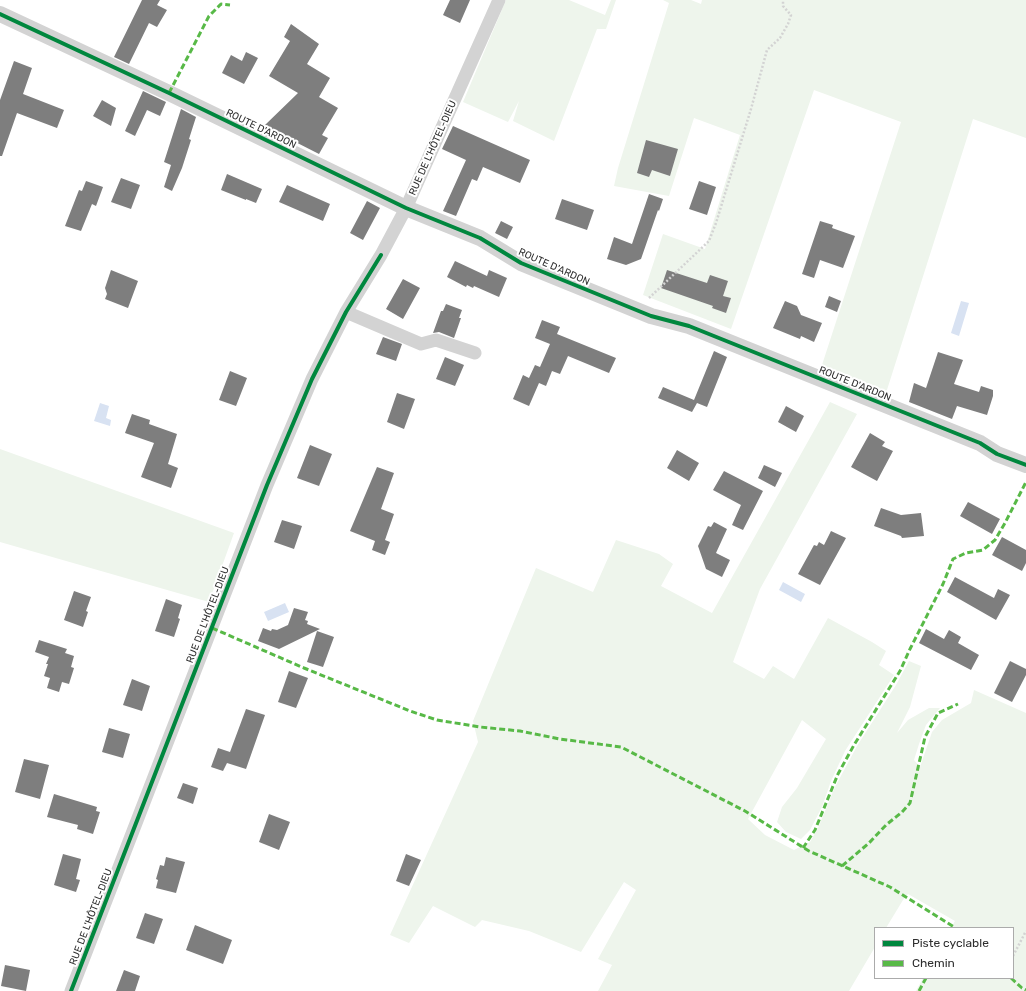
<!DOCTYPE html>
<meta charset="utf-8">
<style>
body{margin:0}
#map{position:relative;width:1026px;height:991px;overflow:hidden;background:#fff;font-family:Rubik,sans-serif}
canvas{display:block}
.legend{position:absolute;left:874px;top:927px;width:140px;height:52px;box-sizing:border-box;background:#fff;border:1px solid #ababab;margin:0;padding:5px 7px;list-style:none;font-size:12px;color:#2e2e2e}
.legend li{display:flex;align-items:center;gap:8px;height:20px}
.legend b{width:20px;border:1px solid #ababab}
</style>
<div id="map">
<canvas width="1026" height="991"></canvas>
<ul class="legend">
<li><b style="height:5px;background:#00873e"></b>Piste cyclable</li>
<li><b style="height:5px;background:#58b947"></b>Chemin</li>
</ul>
</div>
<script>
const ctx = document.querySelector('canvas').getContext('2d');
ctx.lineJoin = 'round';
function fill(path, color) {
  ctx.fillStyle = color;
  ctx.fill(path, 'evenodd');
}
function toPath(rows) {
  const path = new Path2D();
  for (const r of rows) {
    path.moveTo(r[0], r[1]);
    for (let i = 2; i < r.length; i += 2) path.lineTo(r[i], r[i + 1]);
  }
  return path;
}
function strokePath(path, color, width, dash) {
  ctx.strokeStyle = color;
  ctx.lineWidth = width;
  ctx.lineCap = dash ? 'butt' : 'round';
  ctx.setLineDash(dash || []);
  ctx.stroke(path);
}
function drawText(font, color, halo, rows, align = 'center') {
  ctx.font = font + ' Rubik,sans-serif';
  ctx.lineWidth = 4;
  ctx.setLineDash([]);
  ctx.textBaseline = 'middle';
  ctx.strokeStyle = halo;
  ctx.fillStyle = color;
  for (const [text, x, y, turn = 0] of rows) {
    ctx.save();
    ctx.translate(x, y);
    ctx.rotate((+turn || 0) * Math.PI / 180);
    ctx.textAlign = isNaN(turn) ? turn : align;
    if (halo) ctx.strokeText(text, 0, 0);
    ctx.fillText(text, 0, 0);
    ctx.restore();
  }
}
fill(toPath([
 [506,0,569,0,605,15,611,0,616,0,606,29,597,29,554,141,513,121,519,101,508,122,463,102],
 [663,0,691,0,701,4,702,0,1026,0,1026,138,973,119,886,393,821,368,901,122,814,90,731,329,643,295,663,234,705,249,740,135,694,118,669,196,614,186,618,168,669,3],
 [830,402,857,414,760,589,733,662,764,679,773,666,794,679,828,618,872,642,886,651,879,665,894,675,845,751,831,781,822,807,810,830,801,839,786,832,777,822,782,807,797,788,826,739,802,720,748,819,765,835,794,850,810,842,818,828,835,787,857,746,896,685,909,661,921,666,910,707,897,733,908,720,929,708,940,708,926,725,919,744,914,760,920,767,932,732,942,720,971,703,974,690,1026,713,1026,991,916,991,923,978,1013,978,1013,928,951,928,955,921,908,894,903,900,886,928,875,928,875,947,849,991,598,991,612,965,598,959,636,890,624,882,581,952,529,931,482,920,475,927,433,906,409,943,390,935,478,742,473,721,536,568,593,592,616,540,659,554,673,564,661,586,712,613],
 [0,449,234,533,209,602,0,542]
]), '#eef5ec');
fill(toPath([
 [961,301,969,303,959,336,951,333],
 [100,403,109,406,106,418,111,420,110,426,94,421],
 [783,582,805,594,801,602,779,590],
 [285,603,289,612,268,621,264,612]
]), '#d8e2f2');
fill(toPath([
 [142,0,160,0,157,5,167,10,157,27,149,23,129,64,114,57],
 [450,0,470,0,460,23,443,15],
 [291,24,319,44,307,64,330,78,319,97,338,108,322,135,328,138,319,154,264,126,298,93,269,76,290,41,284,37],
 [246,52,258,58,244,84,222,73,231,55,242,61],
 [14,61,32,68,23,94,64,110,57,128,17,113,2,156,0,156,0,100],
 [143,91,166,102,160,116,147,110,135,136,125,131],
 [102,100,116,108,111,126,93,116],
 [181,109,196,117,189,139,191,140,182,168,172,191,164,187,171,165,164,162],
 [453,126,530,160,520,183,483,167,477,181,472,179,456,216,443,211,466,160,442,149],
 [646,140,678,149,670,176,652,170,649,177,637,173],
 [227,174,262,189,256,203,246,199,246,200,221,190],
 [121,178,140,185,131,209,111,202],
 [86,181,103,187,96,206,92,204,81,231,65,226,79,190,82,191],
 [699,181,716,187,707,215,689,209],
 [287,185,330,204,323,221,279,202],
 [649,194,663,199,659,211,658,210,641,259,626,265,607,259,614,237,632,244],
 [562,199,594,210,587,230,555,219],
 [367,201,380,208,363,240,350,233],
 [501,221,513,227,507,239,495,233],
 [820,221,833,225,832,228,855,236,843,268,820,260,814,278,802,274],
 [455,261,487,276,489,270,507,278,499,297,474,286,473,288,467,285,466,287,447,277],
 [111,270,138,281,128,308,105,299,107,294,105,288],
 [667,270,707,283,710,275,728,281,723,296,731,298,726,313,712,308,713,306,661,288],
 [403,279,420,288,403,319,386,309],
 [829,296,841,301,837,312,825,307],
 [785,301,797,306,801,315,822,323,814,342,801,336,800,339,773,328],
 [446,304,462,310,459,318,461,318,454,338,439,332,433,333,441,311,443,311],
 [542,320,560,327,557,334,616,358,609,373,568,356,560,374,552,371,546,386,539,383,529,406,513,399,523,375,529,378,535,365,540,367,550,344,535,338],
 [383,337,402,344,396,361,376,354],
 [714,351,727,357,707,407,697,403,692,412,658,398,663,387,694,400],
 [938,352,963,360,954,384,979,392,981,386,993,390,993,396,987,415,957,406,952,419,909,402,914,383,926,388],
 [445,357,464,365,455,386,436,379],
 [230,371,247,378,236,406,219,400],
 [397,393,415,399,404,429,387,422],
 [786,406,804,416,796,432,778,422],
 [132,414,150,420,149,424,177,434,168,464,178,468,171,488,141,477,154,443,125,433],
 [870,433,885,442,882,446,893,451,877,481,851,467],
 [310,445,332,454,319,486,297,478],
 [677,450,699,463,689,481,667,468],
 [764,465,782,473,775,487,758,478],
 [377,467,394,473,381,509,394,514,385,540,390,542,385,555,372,550,375,541,350,531],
 [724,471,763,491,743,530,732,525,741,505,713,490],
 [968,502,1000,519,992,534,960,516],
 [881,508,901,515,921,513,924,536,902,538,901,536,874,526],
 [282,520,302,526,294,549,274,542],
 [714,522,727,529,716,553,730,560,722,577,706,569,698,546,708,526,711,527],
 [831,531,846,538,820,585,798,574,814,545,817,546,819,542,824,545],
 [1002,537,1026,550,1026,563,1022,571,992,555],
 [955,577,994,598,998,589,1010,595,996,620,947,592],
 [74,591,91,597,86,611,88,612,83,627,64,620],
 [166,599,182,605,178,618,180,619,174,637,155,631],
 [294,608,308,612,305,620,308,621,307,624,320,629,279,649,258,641,263,628,271,631,272,629,277,630,288,625],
 [926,629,944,639,949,630,961,637,958,643,979,655,971,670,919,643],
 [317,631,334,637,323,667,307,662],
 [39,640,67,649,65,653,74,656,71,667,74,668,69,684,62,682,59,692,47,688,50,678,44,676,48,664,46,664,49,657,35,652],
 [1010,661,1026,669,1026,675,1012,702,994,693],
 [289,671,308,678,296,708,278,702],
 [132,679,150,686,142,711,123,705],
 [246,709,265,715,246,769,227,763,223,771,211,767,218,748,230,752],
 [109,728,130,734,123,758,102,752],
 [24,759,49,765,40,799,15,792],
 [183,783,198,788,193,804,177,798],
 [54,794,97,807,96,811,100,812,93,834,77,829,78,825,47,817],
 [269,814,290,822,279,850,259,842],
 [63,854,81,859,76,879,80,880,76,892,54,885],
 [406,854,421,860,409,886,396,881],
 [166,857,185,862,176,893,156,888,158,880,156,879,160,865,164,866],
 [145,913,163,919,154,944,136,938],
 [195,925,232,940,223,964,186,950],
 [5,965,30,970,26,991,1,986],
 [124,970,140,976,135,991,116,991]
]), '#7e7e7e');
strokePath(toPath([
 [649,298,709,241,716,223,751,109,767,50,780,38,788,24,791,15,783,6,783,0],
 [1013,956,1026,931]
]), '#d3d3d3', 2.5, [2, 2]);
strokePath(toPath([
 [346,312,421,344,436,340,475,353],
 [71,991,267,485,312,379,346,312,381,255,406,208,499,0]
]), '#d3d3d3', 13);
strokePath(toPath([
 [0,14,169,93,406,208,480,238,521,263,651,316,689,326,980,443,997,454,1026,465]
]), '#d3d3d3', 16);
strokePath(toPath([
 [169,93,209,16,221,4,230,5],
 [212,628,304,668,410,711,437,720,480,727,520,731,560,739,621,747,745,811,809,851,890,887,954,927],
 [803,848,815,830,838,774,854,745,900,671,910,649,943,584,953,559,966,553,983,550,995,540,1005,523,1026,482],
 [842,866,869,843,886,825,902,812,910,803,925,737,938,713,958,704],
 [1011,978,1022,988,1026,990],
 [919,991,926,978]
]), '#58b947', 3, [6, 3]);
strokePath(toPath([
 [0,14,169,93,406,208,480,238,521,263,651,316,689,326,980,443,997,454,1026,465],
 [71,991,267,485,312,379,346,312,381,255]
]), '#00873e', 4);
drawText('10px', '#2e2e2e', '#fff', [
 ["ROUTE D'ARDON",261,129,26],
 ["RUE DE L'HÔTEL-DIEU",433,148,-66],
 ["ROUTE D'ARDON",554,267,24],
 ["ROUTE D'ARDON",855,384,22],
 ["RUE DE L'HÔTEL-DIEU",208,615,-69],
 ["RUE DE L'HÔTEL-DIEU",91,917,-69]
]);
</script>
